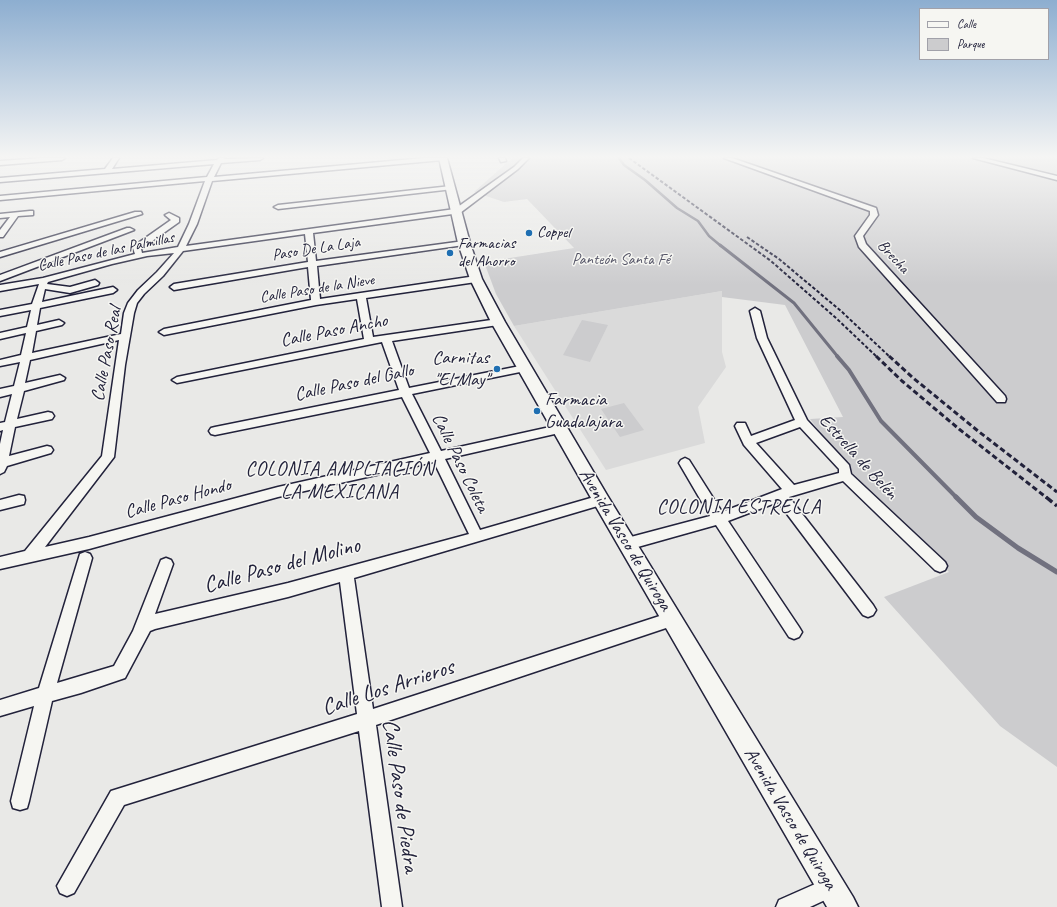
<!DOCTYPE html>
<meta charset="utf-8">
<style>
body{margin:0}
#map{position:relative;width:1057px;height:907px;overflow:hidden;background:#e9e9e7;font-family:Caveat,sans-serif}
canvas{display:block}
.legend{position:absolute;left:919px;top:8px;width:130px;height:52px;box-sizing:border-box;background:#f6f6f2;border:1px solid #a1a1a9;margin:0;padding:5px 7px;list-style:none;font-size:12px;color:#22223b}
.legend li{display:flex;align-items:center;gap:8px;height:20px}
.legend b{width:20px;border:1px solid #a1a1a9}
</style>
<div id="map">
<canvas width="1057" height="907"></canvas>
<ul class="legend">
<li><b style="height:5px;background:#f6f6f2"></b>Calle</li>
<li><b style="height:11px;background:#ccccce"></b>Parque</li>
</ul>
</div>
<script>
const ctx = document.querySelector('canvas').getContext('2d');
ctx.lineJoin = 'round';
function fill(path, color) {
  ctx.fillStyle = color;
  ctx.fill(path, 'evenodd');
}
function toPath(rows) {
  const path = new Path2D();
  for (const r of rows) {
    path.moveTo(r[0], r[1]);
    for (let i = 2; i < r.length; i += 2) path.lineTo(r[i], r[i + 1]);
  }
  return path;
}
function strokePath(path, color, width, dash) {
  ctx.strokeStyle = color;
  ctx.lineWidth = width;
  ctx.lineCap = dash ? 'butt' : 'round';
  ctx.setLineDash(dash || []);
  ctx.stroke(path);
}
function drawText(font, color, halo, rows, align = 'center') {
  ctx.font = font + ' Caveat,sans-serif';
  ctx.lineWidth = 3;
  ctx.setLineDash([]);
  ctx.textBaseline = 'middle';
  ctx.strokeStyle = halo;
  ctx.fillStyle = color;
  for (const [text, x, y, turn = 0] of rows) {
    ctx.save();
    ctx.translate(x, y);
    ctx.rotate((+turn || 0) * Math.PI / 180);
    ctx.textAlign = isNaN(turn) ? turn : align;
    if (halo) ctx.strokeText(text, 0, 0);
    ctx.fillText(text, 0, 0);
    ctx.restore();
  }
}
fill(toPath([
 [722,291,722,352,726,367,698,407,705,443,606,470,514,326]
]), '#dadada');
fill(toPath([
 [512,158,1057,158,1057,767,1000,726,884,597,949,572,858,482,810,419,843,417,785,305,722,297,722,291,514,326,496,294,484,262,574,248,527,199,504,202,474,192],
 [582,320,608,325,590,362,563,355],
 [624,403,644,430,620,437,601,409]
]), '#ccccce');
strokePath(toPath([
 [619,158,624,165,645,180,677,208,698,221,709,236,721,246]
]), '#71717f', 2.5);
strokePath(toPath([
 [720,245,794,303,838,357]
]), '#71717f', 3);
strokePath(toPath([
 [837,356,849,370,881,421,957,498]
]), '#71717f', 4);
strokePath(toPath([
 [956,497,976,517,1018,548,1057,572]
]), '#71717f', 5);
const street = toPath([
 [41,158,65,158,62,160,0,165,0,161,41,158],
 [113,158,119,158,112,169,217,160,219,158,225,158,224,159,263,158,260,160,221,163,214,177,424,158,446,158,443,160,212,181,197,224,186,246,455,209,514,167,523,158,529,158,518,169,460,213,313,233,316,261,464,241,468,243,464,245,317,266,320,299,476,276,480,279,476,282,366,298,373,337,498,319,503,322,498,325,392,341,409,388,525,365,530,368,525,371,412,394,441,451,559,425,563,426,565,429,563,432,559,433,445,459,480,530,601,495,606,496,607,500,606,504,601,505,354,578,373,709,672,612,677,614,680,619,677,624,672,626,376,725,402,907,382,907,359,731,124,805,74,893,67,896,60,893,57,886,111,791,357,714,340,582,288,597,155,629,150,631,125,678,81,693,52,701,29,801,27,808,20,810,13,808,11,801,34,706,0,716,0,700,39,688,80,554,85,552,90,554,92,558,57,683,114,666,133,631,161,560,166,558,171,560,173,564,155,614,288,583,469,534,434,462,278,497,89,549,0,569,0,557,25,551,102,456,119,340,30,360,25,383,60,375,65,378,64,380,24,391,17,419,48,412,52,413,54,416,52,419,15,427,9,456,47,446,51,447,53,450,51,453,7,466,4,472,0,474,0,444,3,430,0,431,0,423,5,422,12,394,0,397,0,389,14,386,20,362,0,366,0,360,21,355,26,333,0,339,0,333,27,327,31,310,0,316,0,310,32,304,39,284,0,291,0,285,43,278,135,254,133,248,134,246,171,220,165,215,169,213,179,218,179,222,141,249,142,253,178,247,189,224,205,181,0,200,0,196,207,177,214,164,0,182,0,178,105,169,113,158],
 [305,234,308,262,174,284,170,287,174,290,308,267,311,300,164,329,159,332,164,335,316,305,357,299,364,339,177,377,172,380,177,383,382,342,399,390,215,427,211,428,209,431,211,434,215,435,402,397,430,453,278,487,89,537,45,547,114,457,125,365,134,313,137,303,144,294,163,276,183,251,305,234],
 [174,253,157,272,138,290,128,303,124,313,121,334,32,353,36,331,62,325,64,323,59,320,37,325,40,308,113,293,117,290,113,287,42,302,45,289,70,293,98,285,99,283,95,280,70,287,47,284,48,282,112,264,147,256,174,253],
 [499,158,505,158,506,161,501,162,499,158],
 [724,158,732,158,876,208,878,215,863,236,866,244,1005,396,1006,399,1005,402,997,402,859,247,855,236,870,215,870,211,724,158],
 [973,158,983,158,1057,176,1057,180,973,158],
 [451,186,454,188,453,189,278,209,274,207,278,205,451,186],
 [30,211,33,211,33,215,18,216,3,237,0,237,0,230,10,217,0,218,0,214,30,211],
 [135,212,141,212,142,214,0,257,0,252,135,212],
 [127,228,130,228,134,230,0,281,0,275,127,228],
 [755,308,760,311,767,338,807,420,849,465,851,474,945,562,947,566,945,570,940,572,935,570,843,481,789,497,873,605,876,610,873,615,868,617,863,615,778,502,728,521,799,627,802,632,799,637,794,639,789,637,716,525,627,550,622,548,620,544,622,540,627,538,710,516,679,463,681,460,685,458,689,460,722,512,782,489,744,445,735,426,737,423,745,423,751,436,795,420,757,338,750,311,755,308],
 [800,427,839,469,839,473,794,485,756,443,800,427],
 [19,495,24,496,25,500,24,504,0,510,0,500,19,495],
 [831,877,838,880,841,887,838,894,810,907,776,907,779,900,831,877]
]);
const secondary = toPath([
 [439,158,447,158,470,243,482,279,505,322,607,495,853,897,858,907,827,907,595,505,491,322,470,279,458,243,439,158]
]);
strokePath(street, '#22223b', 3);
strokePath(secondary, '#22223b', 3);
fill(street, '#f6f6f2');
fill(secondary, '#f6f6f2');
strokePath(toPath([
 [629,158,771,261,836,318,877,357],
 [747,237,779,259,841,311,890,357]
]), '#22223b', 2, [3.5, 2]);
strokePath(toPath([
 [876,356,902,381,959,429,1047,498],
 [889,356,912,377,978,431,1057,492]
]), '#22223b', 3, [5.5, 3]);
strokePath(toPath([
 [1046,497,1057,506]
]), '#22223b', 3.5, [8, 3.5]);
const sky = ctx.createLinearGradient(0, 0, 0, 285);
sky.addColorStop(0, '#8daed0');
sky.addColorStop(0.55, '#f5f5f4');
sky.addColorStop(1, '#f5f5f400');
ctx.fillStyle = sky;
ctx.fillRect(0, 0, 1057, 285);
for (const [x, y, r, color] of [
 [529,233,4,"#1f6fb2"],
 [450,253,4,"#1f6fb2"],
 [497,369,4,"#1f6fb2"],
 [537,411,4,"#1f6fb2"]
]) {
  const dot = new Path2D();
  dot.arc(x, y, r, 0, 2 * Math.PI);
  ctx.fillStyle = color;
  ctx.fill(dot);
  strokePath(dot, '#f6f6f2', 1.5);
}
drawText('16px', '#22223b', '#f6f6f2', [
 ["Coppel",537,233],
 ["Farmacias",458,244],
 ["del Ahorro",458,262]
], 'left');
drawText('16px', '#22223b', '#f6f6f2', [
 ["Paso De La Laja",316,249,-9],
 ["Calle Paso de las Palmillas",106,252,-12],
 ["Brecha",893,257,48],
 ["Calle Paso de la Nieve",317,289,-9]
]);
drawText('16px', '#555567', '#f6f6f2', [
 ["Panteón Santa Fé",621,260]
]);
drawText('19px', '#22223b', '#f6f6f2', [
 ["Calle Paso Ancho",334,331,-11],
 ["Calle Paso Real",107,354,-79],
 ["Calle Paso del Gallo",354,383,-12],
 ["Estrella de Belén",858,457,48],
 ["Calle Paso Coleta",460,463,64],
 ["Calle Paso Hondo",178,499,-15],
 ["Avenida Vasco de Quiroga",625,540,59],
 ["Avenida Vasco de Quiroga",790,819,59]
]);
drawText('19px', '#22223b', '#f6f6f2', [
 ["Carnitas",489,358],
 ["\"El May\"",489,380],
 ["Farmacia",545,400,"left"],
 ["Guadalajara",545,422,"left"]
], 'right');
ctx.letterSpacing = '1px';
drawText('20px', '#22223b', '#f6f6f2', [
 ["COLONIA AMPLIACIÓN",340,470],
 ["LA MEXICANA",340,493],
 ["COLONIA ESTRELLA",739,508]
]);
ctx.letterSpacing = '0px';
drawText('23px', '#22223b', '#f6f6f2', [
 ["Calle Paso del Molino",282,566,-15],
 ["Calle Los Arrieros",388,688,-18],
 ["Calle Paso de Piedra",400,796,82]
]);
</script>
